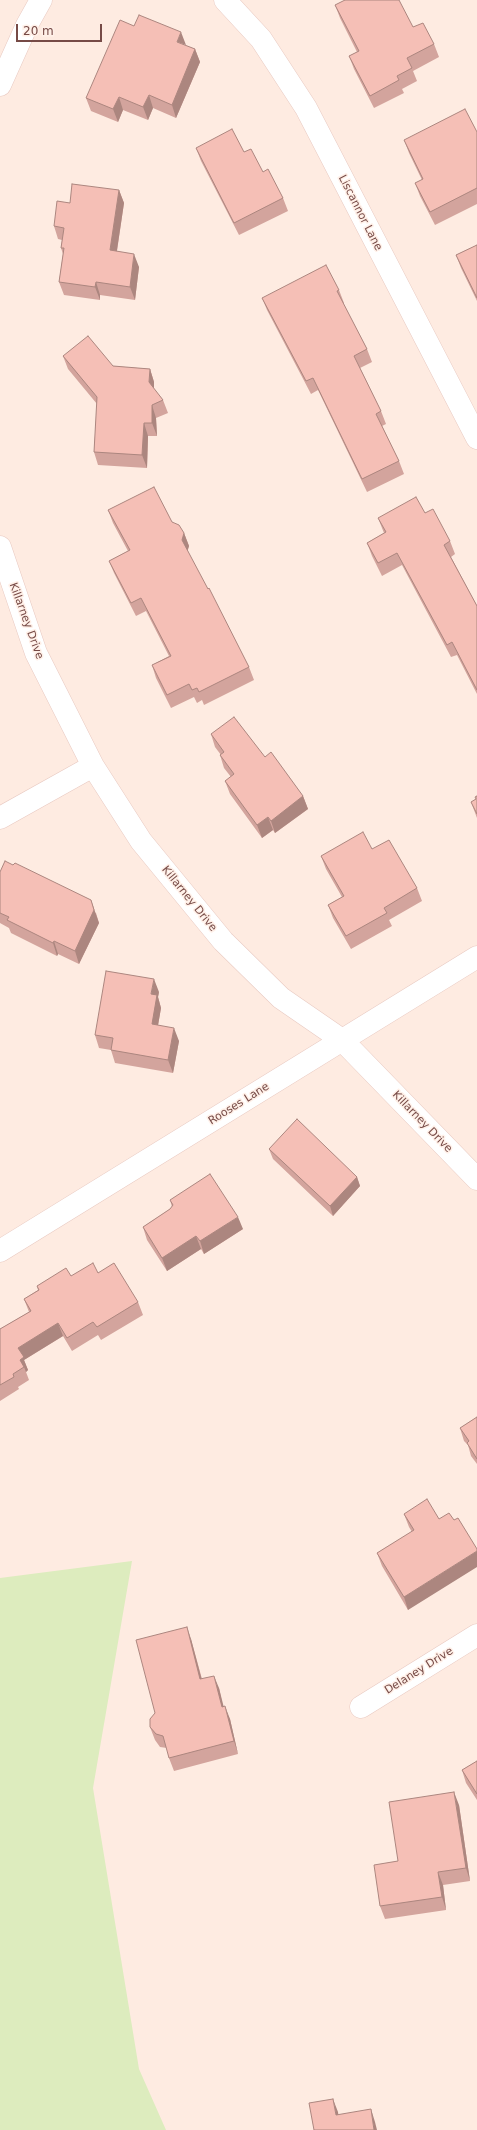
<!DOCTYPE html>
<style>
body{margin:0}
#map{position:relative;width:477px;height:2130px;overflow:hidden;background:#feebe1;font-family:"DejaVu Sans",sans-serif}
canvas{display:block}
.scale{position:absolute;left:16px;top:24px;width:86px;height:18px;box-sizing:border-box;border:2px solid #764a46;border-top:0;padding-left:5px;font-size:12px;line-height:14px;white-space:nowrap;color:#764a46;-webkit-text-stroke:3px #fff0e8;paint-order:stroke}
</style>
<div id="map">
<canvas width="477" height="2130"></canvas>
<div class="scale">20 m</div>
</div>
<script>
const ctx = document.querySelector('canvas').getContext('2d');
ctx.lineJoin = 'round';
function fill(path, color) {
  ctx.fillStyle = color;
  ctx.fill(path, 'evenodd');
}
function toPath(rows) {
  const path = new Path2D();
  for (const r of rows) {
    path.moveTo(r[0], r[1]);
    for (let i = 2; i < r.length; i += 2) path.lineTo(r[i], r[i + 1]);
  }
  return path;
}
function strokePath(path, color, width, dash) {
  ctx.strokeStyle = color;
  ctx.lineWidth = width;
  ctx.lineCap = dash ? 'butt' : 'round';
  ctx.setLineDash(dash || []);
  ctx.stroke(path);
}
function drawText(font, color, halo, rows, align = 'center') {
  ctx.font = font + ' "DejaVu Sans",sans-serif';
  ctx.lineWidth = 3;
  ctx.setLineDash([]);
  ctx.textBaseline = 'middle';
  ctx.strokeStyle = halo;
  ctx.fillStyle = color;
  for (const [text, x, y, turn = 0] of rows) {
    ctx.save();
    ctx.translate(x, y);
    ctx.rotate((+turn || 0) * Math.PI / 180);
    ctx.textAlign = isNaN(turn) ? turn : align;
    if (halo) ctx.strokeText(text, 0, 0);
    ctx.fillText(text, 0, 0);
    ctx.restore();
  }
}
fill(toPath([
 [132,1561,93,1788,139,2069,166,2130,0,2130,0,1578]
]), '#ddecbe');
const minor = toPath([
 [225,0,261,39,306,108,477,438],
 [0,85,27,25,41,0],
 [0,547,36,653,93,766,141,841,223,941,281,998,342,1040,477,1179],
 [0,818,93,766],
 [0,1251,477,957],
 [361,1707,477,1635]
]);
strokePath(minor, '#e8c9c1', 23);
strokePath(minor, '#fff', 22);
fill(toPath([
 [335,5,413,27,434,44,439,57,413,71,417,81,402,89,404,93,374,108,354,69,349,56,357,52,340,18],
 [134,26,195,49,200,62,176,118,153,108,148,120,123,110,118,122,91,111,86,98],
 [477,132,477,204,435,225,420,196,415,183,422,180,409,153,404,140],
 [196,148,244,152,263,172,283,198,288,211,239,235,201,161],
 [119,190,124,203,117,251,139,267,135,300,100,295,100,300,64,295,59,282,63,254,61,248,62,240,58,239,54,226,70,203],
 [477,245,477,301,461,268,456,255],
 [339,290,344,303,343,303,367,349,372,362,360,368,381,411,386,424,382,426,399,461,404,474,367,492,318,390,311,394,267,310,262,298],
 [63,356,113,366,150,369,154,382,154,389,163,400,168,413,156,418,157,436,148,436,147,468,98,465,94,452,97,404,68,369],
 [108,510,172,522,184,533,189,546,187,551,249,667,254,680,204,705,202,700,197,703,194,697,171,708,156,678,152,665,169,656,146,611,136,616,114,573,109,561,128,551,113,523],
 [425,513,450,541,455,554,451,557,477,606,477,694,457,655,451,657,402,565,382,576,372,556,367,543,384,533,378,518],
 [211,734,265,757,303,796,308,809,275,833,273,830,262,838,230,794,225,781,231,777,224,768,220,755,221,755,215,747],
 [477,796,477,818,471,802,476,799],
 [372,849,417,888,422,901,389,920,392,926,351,949,333,918,328,905,342,897,326,869,321,856],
 [0,872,96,913,99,923,79,964,58,954,57,956,11,933,9,928,0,923],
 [159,992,158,997,161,1008,158,1025,179,1041,173,1073,115,1063,111,1050,99,1048,95,1035],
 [269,1149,357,1177,360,1186,333,1216,273,1159],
 [170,1200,243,1229,204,1254,201,1249,167,1271,147,1240,143,1227,170,1209,172,1207],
 [98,1273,138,1302,143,1315,101,1340,98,1335,72,1351,63,1336,24,1360,28,1370,26,1372,29,1380,18,1387,19,1389,0,1401,0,1329,29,1312,24,1299,38,1290,37,1286,71,1276],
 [477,1417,477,1464,471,1456,468,1445,464,1441,460,1428],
 [404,1514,439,1519,454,1520,408,1610,382,1566,377,1553,412,1532,409,1527],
 [191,1639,202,1679,219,1688,223,1707,230,1719,238,1754,174,1771,169,1758,167,1748,160,1747,155,1740,150,1727,155,1713],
 [477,1761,477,1800,466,1783,462,1770],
 [459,1805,470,1881,443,1885,446,1910,385,1919,380,1906,398,1861]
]), '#d3a49d');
fill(toPath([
 [181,32,186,45,177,42],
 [195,49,200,62,176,118,172,105],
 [149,95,153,108,148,120,143,107],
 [119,97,123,110,118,122,113,109],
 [119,190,124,203,115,263,110,250],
 [134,254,139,267,135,300,130,287],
 [96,282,100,295,100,300,95,287],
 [150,369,154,382,154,395,149,382],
 [152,405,156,418,157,436,152,423],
 [144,423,148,436,147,468,142,455],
 [184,533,189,546,187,553,182,540],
 [303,796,308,809,275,833,271,821],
 [268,817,273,830,262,838,257,825],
 [91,900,99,923,79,964,75,951],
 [54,941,58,954,57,956,53,943],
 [154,979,159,992,158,997,161,1008,156,1037,152,1024,151,994],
 [174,1028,179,1041,173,1073,168,1060],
 [357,1177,360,1186,333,1216,330,1206],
 [238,1217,243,1229,204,1254,200,1241],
 [196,1236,201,1249,167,1271,162,1258],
 [58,1323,63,1336,24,1360,28,1370,26,1372,24,1367,20,1360,18,1348],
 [477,1551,477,1567,408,1610,404,1597],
 [187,1627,191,1639,205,1692,200,1679],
 [214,1676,219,1688,227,1720,222,1707],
 [225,1706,230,1719,238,1754,234,1741],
 [454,1792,459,1805,470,1881,466,1868],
 [438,1872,443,1885,446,1910,442,1897],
 [333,2099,338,2112,340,2128,336,2115],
 [371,2109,375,2122,377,2130,374,2130]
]), '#ac867f');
const building = toPath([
 [345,0,399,0,413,27,423,23,434,44,407,58,412,68,397,76,399,80,370,96,349,56,359,51,335,5,345,0],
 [139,15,181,32,177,42,195,49,172,105,149,95,143,107,119,97,113,109,86,98,120,20,134,26,139,15],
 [465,109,477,132,477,188,430,212,415,183,423,179,404,140,465,109],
 [232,129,244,152,251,149,263,172,268,169,283,198,234,223,196,148,232,129],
 [72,184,119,190,110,250,134,254,130,287,96,282,95,287,59,282,64,248,61,248,64,228,54,226,57,201,70,203,72,184],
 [477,245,477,298,456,255,477,245],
 [326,265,339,290,337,291,367,349,354,356,381,411,376,414,399,461,362,479,313,378,306,381,262,298,326,265],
 [88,336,113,366,150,369,149,382,163,400,152,405,152,423,144,423,142,455,94,452,97,397,63,356,88,336],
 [154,487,172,522,179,525,184,533,182,540,208,589,209,588,249,667,199,692,197,688,192,690,189,684,167,695,152,665,171,656,141,598,131,603,109,561,130,550,108,510,154,487],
 [416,497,425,513,433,509,450,541,444,545,477,606,477,690,452,642,447,645,397,553,378,563,367,543,386,532,378,518,416,497],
 [234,717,265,757,271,752,303,796,271,821,268,817,257,825,225,781,234,774,220,755,224,752,211,734,234,717],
 [477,796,477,814,471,802,476,799,475,797,477,796],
 [363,832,372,849,389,840,417,888,384,908,387,913,346,936,328,905,344,896,321,856,363,832],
 [5,861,13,865,15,863,91,900,94,910,75,951,54,941,53,943,7,920,9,917,0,913,0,872,5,861],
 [106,971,154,979,151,994,157,995,152,1024,174,1028,168,1060,111,1050,113,1038,95,1035,106,971],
 [297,1119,357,1177,330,1206,269,1149,297,1119],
 [210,1174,238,1217,200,1241,196,1236,162,1258,143,1227,170,1209,173,1205,170,1200,210,1174],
 [93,1263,98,1273,114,1263,138,1302,97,1327,93,1322,67,1338,58,1323,18,1348,24,1357,20,1360,24,1367,13,1374,14,1377,0,1385,0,1329,31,1311,24,1299,39,1290,37,1286,66,1268,71,1276,93,1263],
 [477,1417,477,1459,467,1443,469,1441,460,1428,477,1417],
 [427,1499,439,1519,449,1513,454,1520,458,1518,477,1549,477,1551,404,1597,377,1553,414,1530,404,1514,427,1499],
 [187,1627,200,1679,214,1676,222,1707,225,1706,234,1741,169,1758,163,1736,156,1734,150,1727,150,1719,155,1713,136,1640,187,1627],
 [477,1761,477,1794,462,1770,477,1761],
 [454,1792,466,1868,438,1872,442,1897,380,1906,374,1865,398,1861,389,1802,454,1792],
 [333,2099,336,2115,371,2109,374,2130,314,2130,309,2103,333,2099]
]);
fill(building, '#f5bfb6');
strokePath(building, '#ac867f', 1);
drawText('11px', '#764a46', '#fff0e8', [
 ["Liscannor Lane",360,213,63],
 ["Killarney Drive",26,621,70],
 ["Killarney Drive",189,899,51],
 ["Rooses Lane",239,1104,-32],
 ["Killarney Drive",422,1122,46],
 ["Delaney Drive",419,1671,-32]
]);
</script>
